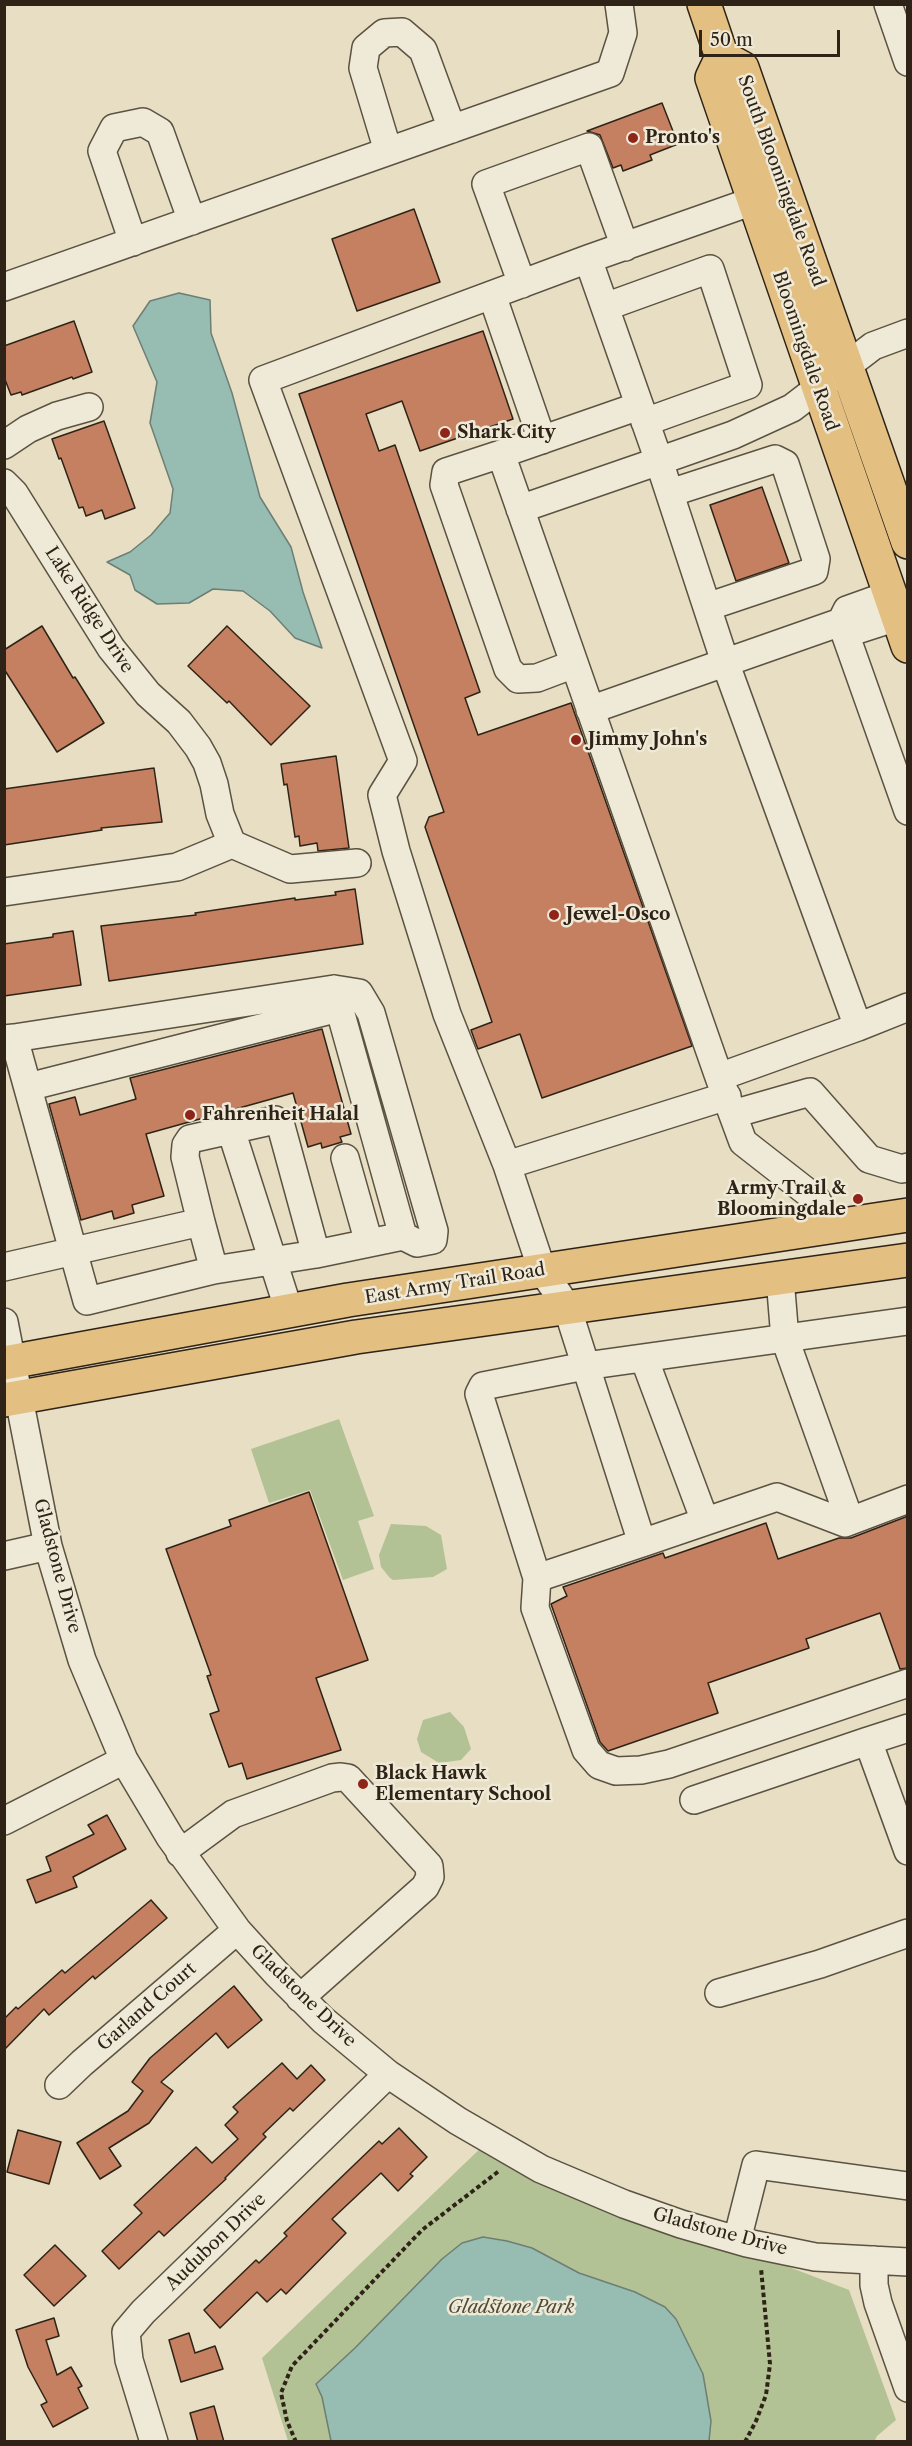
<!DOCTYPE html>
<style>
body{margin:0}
#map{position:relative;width:912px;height:2446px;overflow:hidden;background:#e7dec3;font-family:"Libre Caslon Text",serif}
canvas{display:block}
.frame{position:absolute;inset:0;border:6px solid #2e2316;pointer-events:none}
.scale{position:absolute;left:699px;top:30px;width:141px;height:27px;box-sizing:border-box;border:3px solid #2e2316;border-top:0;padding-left:8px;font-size:18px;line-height:21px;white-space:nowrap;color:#2e2316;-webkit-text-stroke:4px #efead8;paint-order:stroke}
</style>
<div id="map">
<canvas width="912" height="2446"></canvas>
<div class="frame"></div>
<div class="scale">50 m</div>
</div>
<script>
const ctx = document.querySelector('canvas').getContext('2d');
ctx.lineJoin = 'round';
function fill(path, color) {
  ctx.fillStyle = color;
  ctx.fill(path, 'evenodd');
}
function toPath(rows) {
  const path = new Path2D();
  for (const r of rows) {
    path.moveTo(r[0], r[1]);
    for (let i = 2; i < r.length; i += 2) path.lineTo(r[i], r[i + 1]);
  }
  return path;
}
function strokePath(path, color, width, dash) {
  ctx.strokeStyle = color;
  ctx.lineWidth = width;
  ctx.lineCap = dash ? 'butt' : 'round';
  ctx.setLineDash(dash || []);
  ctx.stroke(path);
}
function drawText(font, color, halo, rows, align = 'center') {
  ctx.font = font + ' "Libre Caslon Text",serif';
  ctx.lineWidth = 5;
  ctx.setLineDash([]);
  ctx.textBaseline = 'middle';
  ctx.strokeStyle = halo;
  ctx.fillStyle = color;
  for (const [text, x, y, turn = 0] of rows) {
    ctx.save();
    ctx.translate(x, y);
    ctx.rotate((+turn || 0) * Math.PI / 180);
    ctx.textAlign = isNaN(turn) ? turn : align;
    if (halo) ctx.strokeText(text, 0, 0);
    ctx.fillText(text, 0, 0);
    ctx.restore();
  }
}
fill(toPath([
 [339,1419,374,1516,358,1521,374,1569,343,1580,310,1490,269,1503,251,1449],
 [391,1524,426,1526,441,1535,447,1569,433,1577,393,1580,390,1578,381,1567,379,1555],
 [450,1712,464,1727,471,1749,461,1760,439,1763,421,1752,417,1739,423,1720],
 [486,2143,729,2244,849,2290,896,2420,877,2436,874,2442,288,2441,262,2358]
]), '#b3c295');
const water = toPath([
 [179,293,210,300,211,333,232,393,260,497,291,547,303,592,322,648,295,638,270,611,243,591,213,589,189,603,157,604,135,590,130,575,107,562,130,552,151,535,170,513,173,489,150,423,157,382,133,326,150,301,179,293],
 [483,2237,507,2241,532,2248,579,2273,635,2292,665,2307,676,2319,703,2374,711,2421,709,2441,331,2441,322,2397,316,2384,355,2348,442,2259,462,2243,483,2237]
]);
fill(water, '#97bcb2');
strokePath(water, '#6d7f74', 1.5);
const building = toPath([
 [662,103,678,144,650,155,652,160,623,171,621,165,613,168,600,135,587,131,662,103],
 [414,209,440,282,357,311,332,239,414,209],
 [74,321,92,372,73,379,72,377,22,395,21,392,11,395,4,377,4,346,74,321],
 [483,331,513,419,420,451,402,401,366,414,379,451,395,445,480,692,465,698,478,735,571,703,692,1046,542,1098,520,1034,478,1049,476,1044,471,1030,492,1022,425,827,429,817,444,812,299,394,483,331],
 [104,421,135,508,105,519,102,510,86,516,83,507,79,508,61,458,59,459,52,439,104,421],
 [762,487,789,563,736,581,710,505,762,487],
 [42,626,73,678,75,677,104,723,57,752,4,669,4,650,42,626],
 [227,626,310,706,271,745,229,701,227,703,188,666,227,626],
 [336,756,349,848,318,851,317,843,300,846,299,836,295,837,287,784,284,785,281,764,336,756],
 [154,768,162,822,101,828,102,830,4,845,4,789,154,768],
 [355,889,363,944,109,981,101,926,196,915,195,913,295,898,295,900,336,895,335,892,355,889],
 [73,931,81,985,4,996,4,944,53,937,53,934,73,931],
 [322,1029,351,1134,340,1137,342,1142,322,1148,321,1143,308,1147,293,1093,146,1134,164,1196,132,1205,134,1213,114,1219,112,1211,81,1220,49,1104,75,1097,80,1115,136,1099,130,1078,322,1029],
 [309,1492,368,1660,316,1678,341,1750,247,1779,242,1763,229,1767,210,1714,219,1711,207,1676,211,1675,166,1549,231,1526,229,1520,309,1492],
 [908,1516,908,1668,900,1669,880,1613,806,1639,809,1648,708,1683,718,1713,608,1751,600,1742,551,1604,567,1596,563,1587,663,1553,665,1558,766,1523,778,1559,839,1538,851,1538,908,1516],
 [107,1815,126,1849,73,1877,77,1887,36,1903,27,1880,51,1871,46,1857,94,1834,88,1825,107,1815],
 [151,1900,167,1918,95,1979,93,1976,49,2015,44,2009,4,2050,4,2019,16,2007,18,2009,62,1970,65,1973,151,1900],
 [234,1986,262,2020,228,2048,216,2033,161,2082,173,2091,149,2123,109,2148,121,2166,100,2179,77,2143,128,2111,143,2091,132,2082,150,2058,234,1986],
 [282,2063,297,2079,311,2065,325,2080,293,2111,290,2108,263,2134,266,2137,225,2178,226,2179,164,2236,159,2231,119,2269,102,2251,142,2213,134,2205,196,2147,212,2163,238,2139,225,2125,238,2112,233,2107,282,2063],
 [399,2128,427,2157,410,2174,413,2176,398,2191,381,2173,332,2219,346,2233,286,2294,281,2289,267,2302,257,2292,220,2328,204,2310,256,2260,259,2263,287,2236,284,2233,328,2190,379,2141,382,2144,399,2128],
 [18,2130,61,2142,49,2184,7,2172,18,2130],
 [55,2245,86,2276,54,2306,24,2275,55,2245],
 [54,2318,59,2336,46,2340,57,2375,71,2367,82,2386,78,2388,88,2408,53,2427,41,2405,47,2402,28,2367,16,2330,54,2318],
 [189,2333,195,2353,215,2346,223,2369,181,2382,169,2340,189,2333],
 [214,2406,224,2442,198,2442,190,2413,214,2406]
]);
fill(building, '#c58061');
strokePath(building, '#2e2316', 1.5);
const minor = toPath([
 [888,4,908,62],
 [388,151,363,68,366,48,384,33,402,32,423,50,452,129],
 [753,201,588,259,263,380,403,761,382,795,396,851,447,1014,507,1165,542,1270,567,1307,642,1543,777,1497,845,1523,908,1499],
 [133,242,102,151,114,128,143,122,160,132,192,221],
 [588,259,659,461,733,435,792,408,873,346,908,333],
 [522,284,486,184,589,147,625,247],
 [4,287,610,73,623,33,619,4],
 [492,295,542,440],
 [605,307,710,269,748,385,645,422],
 [639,406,501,454,719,1077],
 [4,445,28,429,57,416,89,407],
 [501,454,446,472,444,485,508,669,518,679,537,678,574,664],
 [4,483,14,493,111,648,148,694,179,722,198,747,207,763,214,784,220,814,232,844,177,867,4,892],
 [670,493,775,459,785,464,816,559,814,571,707,607],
 [520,509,659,461,725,662,858,1027,719,1077,743,1142,816,1199,831,1225],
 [841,622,908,811],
 [841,622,857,630,897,617],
 [590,710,841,622,847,610,889,595],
 [232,844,290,869,357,863],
 [334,989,359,993,371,1013,434,1231,433,1240,417,1243,403,1236],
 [858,1027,908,1007],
 [4,1039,14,1038,334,989,403,1236,316,1254,214,1270,87,1301,14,1038],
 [28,1087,339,1008],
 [733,1114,810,1092,869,1159,902,1169,908,1167],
 [231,1130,289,1311],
 [345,1158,369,1243],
 [507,1165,727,1096],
 [201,1222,185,1157,186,1145,190,1139,275,1120,281,1126,316,1254],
 [4,1267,201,1222,214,1270],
 [780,1278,785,1339,850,1521],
 [4,1322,48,1546,82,1660,124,1760,170,1837,237,1930,277,1974,323,2020,388,2074,458,2121,541,2169,624,2204,681,2224,747,2243,815,2257,908,2262],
 [644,1358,705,1521],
 [642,1543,537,1578,479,1394,483,1386,585,1366,908,1321],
 [4,1556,48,1546],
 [537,1578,535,1608,586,1750,599,1765,616,1771,641,1770,669,1764,908,1683],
 [868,1741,908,1728],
 [694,1800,868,1741,908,1851],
 [4,1821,124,1760],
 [180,1853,233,1814,332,1778,341,1777,348,1778,429,1866,430,1877,425,1887,300,1998],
 [719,1993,820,1964,908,1933],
 [59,2085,82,2063,237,1930],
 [737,2240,756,2165,908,2186],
 [874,2260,874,2285,878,2303,908,2388],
 [154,2442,129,2360,126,2332,143,2312,388,2074]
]);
const major = toPath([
 [704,4,722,57,742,68,908,542],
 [722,57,712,78,908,646],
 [4,1363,348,1300,908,1215],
 [4,1400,356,1337,908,1260]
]);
strokePath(minor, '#5c5241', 30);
strokePath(major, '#2e2316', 36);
strokePath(toPath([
 [296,2442,287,2421,281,2393,292,2366,422,2230,499,2171],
 [745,2442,756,2421,766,2395,770,2364,761,2268]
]), '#2e2316', 4, [4.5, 3]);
strokePath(minor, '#efead8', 27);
strokePath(major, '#e4bf82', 33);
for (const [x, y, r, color] of [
 [633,138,6,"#8f2418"],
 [445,433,6,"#8f2418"],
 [576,740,6,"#8f2418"],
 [554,915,6,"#8f2418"],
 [190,1115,6,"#8f2418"],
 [858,1199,6,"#8f2418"],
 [363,1784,6,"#8f2418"]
]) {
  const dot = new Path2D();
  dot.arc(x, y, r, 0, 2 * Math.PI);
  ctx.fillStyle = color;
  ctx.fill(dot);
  strokePath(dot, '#efead8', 2);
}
drawText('bold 18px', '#2e2316', '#efead8', [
 ["Pronto's",645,138],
 ["Shark City",457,433],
 ["Jimmy John's",588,740],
 ["Jewel-Osco",566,915],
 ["Fahrenheit Halal",202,1115],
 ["Army Trail &",846,1189,"right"],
 ["Bloomingdale",846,1210,"right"],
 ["Black Hawk",375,1774],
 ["Elementary School",375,1795]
], 'left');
drawText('18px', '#2e2316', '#efead8', [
 ["South Bloomingdale Road",781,181,70],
 ["Bloomingdale Road",805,351,71],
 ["Lake Ridge Drive",89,610,57],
 ["East Army Trail Road",455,1284,-9],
 ["Gladstone Drive",57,1566,75],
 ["Gladstone Drive",303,1996,44],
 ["Garland Court",147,2007,-41],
 ["Gladstone Drive",720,2232,15],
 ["Audubon Drive",216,2242,-44]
]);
drawText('italic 18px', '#4f4b36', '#efead8', [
 ["Gladstone Park",511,2308]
]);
</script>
